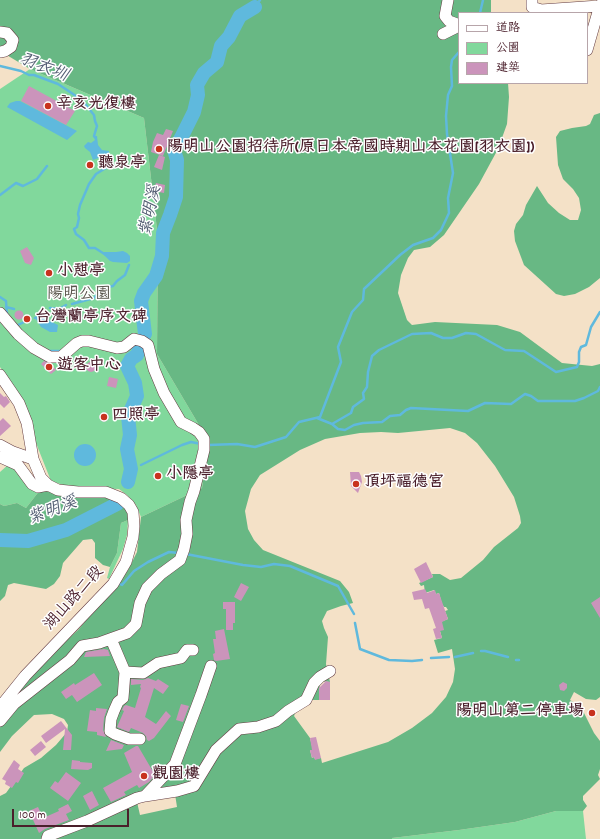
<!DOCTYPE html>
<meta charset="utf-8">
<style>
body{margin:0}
#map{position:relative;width:600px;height:839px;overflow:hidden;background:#f4e1c7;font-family:Dekko,"LXGW WenKai TC",sans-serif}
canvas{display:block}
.legend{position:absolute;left:458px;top:12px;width:130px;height:72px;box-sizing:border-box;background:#fff;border:1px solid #b7a5aa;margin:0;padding:5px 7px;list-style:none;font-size:12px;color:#4a1f2b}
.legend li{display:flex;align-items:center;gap:8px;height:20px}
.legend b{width:20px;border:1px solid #b7a5aa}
.scale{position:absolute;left:12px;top:809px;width:117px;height:18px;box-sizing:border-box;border:2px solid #4a1f2b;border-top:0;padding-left:5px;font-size:12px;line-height:14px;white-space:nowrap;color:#4a1f2b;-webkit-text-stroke:3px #fff;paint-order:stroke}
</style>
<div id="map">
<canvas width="600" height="839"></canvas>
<ul class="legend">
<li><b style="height:5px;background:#fff"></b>道路</li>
<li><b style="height:11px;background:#81d89c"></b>公園</li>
<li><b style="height:11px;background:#cb94bb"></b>建築</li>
</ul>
<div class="scale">100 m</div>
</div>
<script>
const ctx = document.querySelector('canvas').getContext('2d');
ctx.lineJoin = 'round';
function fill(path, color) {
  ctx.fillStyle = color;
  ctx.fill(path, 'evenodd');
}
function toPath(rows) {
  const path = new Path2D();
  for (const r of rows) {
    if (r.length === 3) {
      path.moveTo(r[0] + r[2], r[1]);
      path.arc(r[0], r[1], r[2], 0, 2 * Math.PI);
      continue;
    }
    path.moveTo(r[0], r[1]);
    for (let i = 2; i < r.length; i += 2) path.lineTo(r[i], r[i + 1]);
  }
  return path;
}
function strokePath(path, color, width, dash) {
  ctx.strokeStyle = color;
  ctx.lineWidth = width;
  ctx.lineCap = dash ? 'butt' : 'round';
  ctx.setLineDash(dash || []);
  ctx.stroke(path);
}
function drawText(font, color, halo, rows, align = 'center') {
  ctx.font = font + ' Dekko,"LXGW WenKai TC",sans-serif';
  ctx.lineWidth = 3;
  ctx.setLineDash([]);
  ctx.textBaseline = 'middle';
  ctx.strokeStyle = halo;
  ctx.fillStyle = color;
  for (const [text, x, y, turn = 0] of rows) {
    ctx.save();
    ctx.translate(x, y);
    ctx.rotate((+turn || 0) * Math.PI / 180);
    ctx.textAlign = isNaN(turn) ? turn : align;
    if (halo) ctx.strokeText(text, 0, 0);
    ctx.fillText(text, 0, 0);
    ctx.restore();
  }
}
fill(toPath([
 [30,69,144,118,158,238,157,354,209,442,202,488,141,517,136,505,127,495,119,489,72,488,51,481,34,438,27,407,0,367,0,89],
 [9,464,40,490,26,508,17,503,4,506,0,504,0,472],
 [128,520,127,535,123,549,109,579,107,578,110,567,117,553,121,523],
 [556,811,583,811,586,839,392,839,392,838,459,830,515,822]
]), '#81d89c');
fill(toPath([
 [0,0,491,0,491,13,459,13,459,83,508,83,509,97,507,124,498,149,479,184,444,235,430,247,414,250,408,258,401,275,398,293,407,320,412,325,435,322,497,325,520,332,562,363,592,366,600,364,600,697,596,700,586,699,574,692,570,700,581,707,594,733,600,741,600,769,598,775,600,779,583,796,583,800,587,806,583,811,556,811,515,822,459,830,392,838,392,839,0,839,0,796,6,793,24,768,41,758,56,745,67,732,68,725,64,719,52,714,34,715,12,736,0,752,0,710,35,669,78,630,128,570,137,552,141,517,202,488,209,442,157,354,158,238,144,118,30,69,0,51],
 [450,428,465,433,477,443,495,466,514,497,520,516,521,523,518,528,494,547,483,560,461,578,450,580,440,574,432,574,433,577,419,583,421,586,424,585,425,593,434,590,436,594,439,593,442,604,444,607,446,607,448,610,445,611,448,619,435,624,440,631,442,638,434,640,438,653,452,649,455,669,453,682,446,697,432,713,412,728,388,742,322,763,321,758,315,759,314,757,312,758,310,750,313,750,310,738,294,716,301,700,319,700,320,681,330,682,326,664,328,637,324,628,322,621,327,611,341,606,353,603,349,592,340,581,263,550,254,540,248,529,245,511,251,489,260,475,300,450,325,439,360,433,381,432,398,433],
 [175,794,177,807,140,815,137,802],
 [600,113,600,278,589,287,575,294,564,296,556,294,524,265,515,241,514,231,516,224,523,215,526,205,537,186,548,203,559,213,570,220,578,220,581,210,579,198,573,189,563,179,558,165,556,137,560,131,572,128,586,126,590,124,594,115],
 [40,490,60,494,107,496,123,503,128,513,128,520,121,523,117,553,110,567,103,565,95,558,95,543,92,539,83,540,63,563,60,576,54,584,46,589,14,583,8,585,5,596,0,601,0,504,4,506,17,503,26,508]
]), '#68b884');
fill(toPath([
 [16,101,20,101,77,131,67,140,7,107,10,103],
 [93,136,97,136,98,145,102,150,109,151,109,160,107,160,106,158,101,157,93,160,90,152,85,148,84,146,88,142,91,143,95,140],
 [123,251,127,253,130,256,130,261,127,263,113,262,110,261,103,254,104,252,116,252],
 [44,315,46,319,58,325,57,332,50,332,41,327,35,318],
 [85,455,11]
]), '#5fb9dd');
strokePath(toPath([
 [255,7,260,0],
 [480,13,483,0],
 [0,66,21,71,29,75,34,75,58,84,82,100,94,115,95,121,97,126,94,136,95,137],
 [0,195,16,183,23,186,37,179,47,166],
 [106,255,95,248,89,248,84,240,76,234,74,229,77,227,79,218,78,214,80,205,89,184,96,174,109,166],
 [0,297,6,301,7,315],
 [72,304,94,298,103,288,113,286,117,281,125,275,129,265],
 [6,307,14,309],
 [50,308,59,309,66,305],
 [35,318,47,312],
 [16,326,30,319],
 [49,351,60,351],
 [317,418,332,424,338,429,345,430,354,425,363,423,382,422,390,416,400,415,406,410,411,408,468,411,485,403,511,404,525,394,531,396,538,401,575,401,584,398,598,391,600,387],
 [332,424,351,413,353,407,364,399,363,393,367,387,368,372,372,356,379,350,412,334,431,333,443,338,452,338,466,333,476,334,505,350,524,351,556,372,577,367,579,362,579,352,581,347,586,345,591,327,600,312],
 [208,445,237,444,255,447,286,437,299,422,320,417,341,362,338,347,352,312,363,300,364,289,400,255,413,245,433,238,441,230,449,213,448,198,453,173,447,134,446,116,448,95,452,86,451,67,452,60,459,52],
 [141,465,182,445,191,442,201,444],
 [131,469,133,469],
 [186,554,243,565,261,567,274,564,290,566,338,586,354,614],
 [118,583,122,585,134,571,148,562,169,552,179,553],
 [355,623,360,649,389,660,412,661,422,660],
 [481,651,485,651,508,657],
 [455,657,473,653],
 [431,658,449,657],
 [516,660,519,660]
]), '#5fb9dd', 2.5);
strokePath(toPath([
 [145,334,141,301,144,293,156,276,162,256,163,233,170,215,176,197,177,160,174,150,182,136,194,112,198,95,197,85,204,73,217,62,221,46,229,37,240,16,255,7],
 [128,482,131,469,127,449,130,435,128,416,137,396,135,383,127,366,131,359,137,355,140,347],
 [0,540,28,541,66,530,117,504]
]), '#5fb9dd', 14);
fill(toPath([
 [29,86,75,111,66,125,21,101],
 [166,129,173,131,163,156,151,152,153,142,157,133,163,135],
 [159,155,165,157,162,170,154,167],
 [156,183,165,185,164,193,154,191],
 [27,247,34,258,31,265,25,263,20,251],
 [19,315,4.5],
 [44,361,51,364,56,370,51,374,41,364],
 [91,367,5],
 [109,377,118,379,116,388,107,386],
 [0,393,4,397,6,396,10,402,4,408,0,404],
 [104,417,4.5],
 [3,418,11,426,0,436,0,421],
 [350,472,359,472,361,476,362,482,358,493,351,486],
 [426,562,433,577,421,583,414,569],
 [241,583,249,587,241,601,234,597],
 [425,589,427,593,435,590,436,594,439,593,448,619,442,622,444,630,440,631,442,638,436,639,433,629,436,628,429,608,425,609,422,599,414,600,412,592],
 [600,597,600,618,591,603],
 [223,602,235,602,235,623,233,623,233,630,226,630,226,609,223,609],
 [224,629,230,659,216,661,214,660,213,654,215,653,213,639,216,639,215,631],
 [104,649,108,650,110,656,84,657,86,652],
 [94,673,102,685,77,702,72,695,66,699,61,692,74,683,75,685],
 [148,678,156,681,158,679,169,686,163,694,154,688,145,717,156,724,166,711,171,716,154,738,149,741,147,740,146,736,143,733,131,728,129,732,117,727,124,711,122,710,124,706,126,705,135,708,141,688,140,687,141,684,131,685,131,679,143,680],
 [326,681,330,682,330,700,319,700,319,688],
 [563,682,567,684,567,688,564,691,560,690,559,685],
 [181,704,189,706,183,722,176,720],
 [96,708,107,709,104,718,103,730,106,737,97,735,97,732,87,731,90,710,96,711],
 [61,721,72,735,71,750,63,750,65,729,46,743,41,736],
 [316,737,321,758,315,760,314,757,312,758,310,750,312,750,310,738],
 [111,740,124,745,122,749,106,751],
 [41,741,46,747,35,756,30,750],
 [136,746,138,746,155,775,149,782,139,788,137,785,124,792,126,795,111,802,103,788,132,772,124,753],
 [14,760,20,765,18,769,24,773,18,783,16,782,12,788,5,784,6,781,2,779],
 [72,760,80,761,80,762,92,763,92,768,88,770,71,769],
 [66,772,81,783,68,801,50,788,55,781,58,783],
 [92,791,99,805,90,810,83,796],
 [68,804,72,811,66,814,69,820,45,829,39,833,29,811,38,807,43,818,59,811,58,809]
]), '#cb94bb');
const minor = toPath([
 [532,0,532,7,541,10,599,6],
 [0,32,7,33,13,40,11,47,5,51,0,52],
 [443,34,455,28,457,24,449,21,445,16,448,0],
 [587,50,600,5],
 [0,313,18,334,34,348,50,357,61,357,77,343,82,341,89,341,117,348,124,347,134,339,142,341,148,345,154,369,164,393,181,422,193,428,199,432,204,439,204,450,194,491,190,502,186,520,187,534,184,549,180,560,161,574,147,588,140,603,136,624,127,633,99,643,82,646,70,660,14,704,0,721],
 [0,375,19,403,27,423,33,459,41,478,48,485,58,490,78,492,106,492,121,498,129,505,133,512,134,526,133,537,126,562,113,584,25,676,0,707],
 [0,445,13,452,33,459],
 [0,457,18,465,32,484,38,487,48,485],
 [111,639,125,672,143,673,158,663,181,658,187,650,193,650],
 [125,672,123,698,118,702,114,711,111,719,110,731,115,734,129,739,140,739],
 [145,796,175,764,201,695,211,666],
 [47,839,48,836,87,821,137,798,145,796,177,791,194,786,216,750,239,729,258,727,276,721,288,711,306,700,314,683,320,677,330,671]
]);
strokePath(minor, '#643c42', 12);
strokePath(minor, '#fff', 11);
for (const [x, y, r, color] of [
 [48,106,4,"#c8321e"],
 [159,149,4,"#c8321e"],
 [90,165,4,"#c8321e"],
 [49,273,4,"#c8321e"],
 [27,319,4,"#c8321e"],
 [49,367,4,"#c8321e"],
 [104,417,4,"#c8321e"],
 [158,476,4,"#c8321e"],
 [356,484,4,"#c8321e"],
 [592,713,4,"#c8321e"],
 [144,776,4,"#c8321e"]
]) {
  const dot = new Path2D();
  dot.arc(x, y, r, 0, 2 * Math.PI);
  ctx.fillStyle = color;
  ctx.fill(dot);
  strokePath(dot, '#fff', 1.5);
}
drawText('bold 16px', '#4a1f2b', '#fff', [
 ["辛亥光復樓",56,106],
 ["陽明山公園招待所(原日本帝國時期山本花園[羽衣園])",167,149],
 ["聽泉亭",98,165],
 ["小憇亭",57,273],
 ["台灣蘭亭序文碑",35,319],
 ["遊客中心",57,367],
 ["四照亭",112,417],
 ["小隱亭",166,476],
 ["頂坪福德宮",364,484],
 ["陽明山第二停車場",584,713,"right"],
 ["觀園樓",152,776]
], 'left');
drawText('16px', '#5a564d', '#fff', [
 ["陽明公園",79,296]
]);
drawText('16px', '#4a1f2b', '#fff', [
 ["湖山路二段",75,599,-48]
]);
drawText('italic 17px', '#525d72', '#fff', [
 ["羽衣圳",43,69,21],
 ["紫明溪",152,211,-78],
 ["紫明溪",53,512,-21]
]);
</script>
